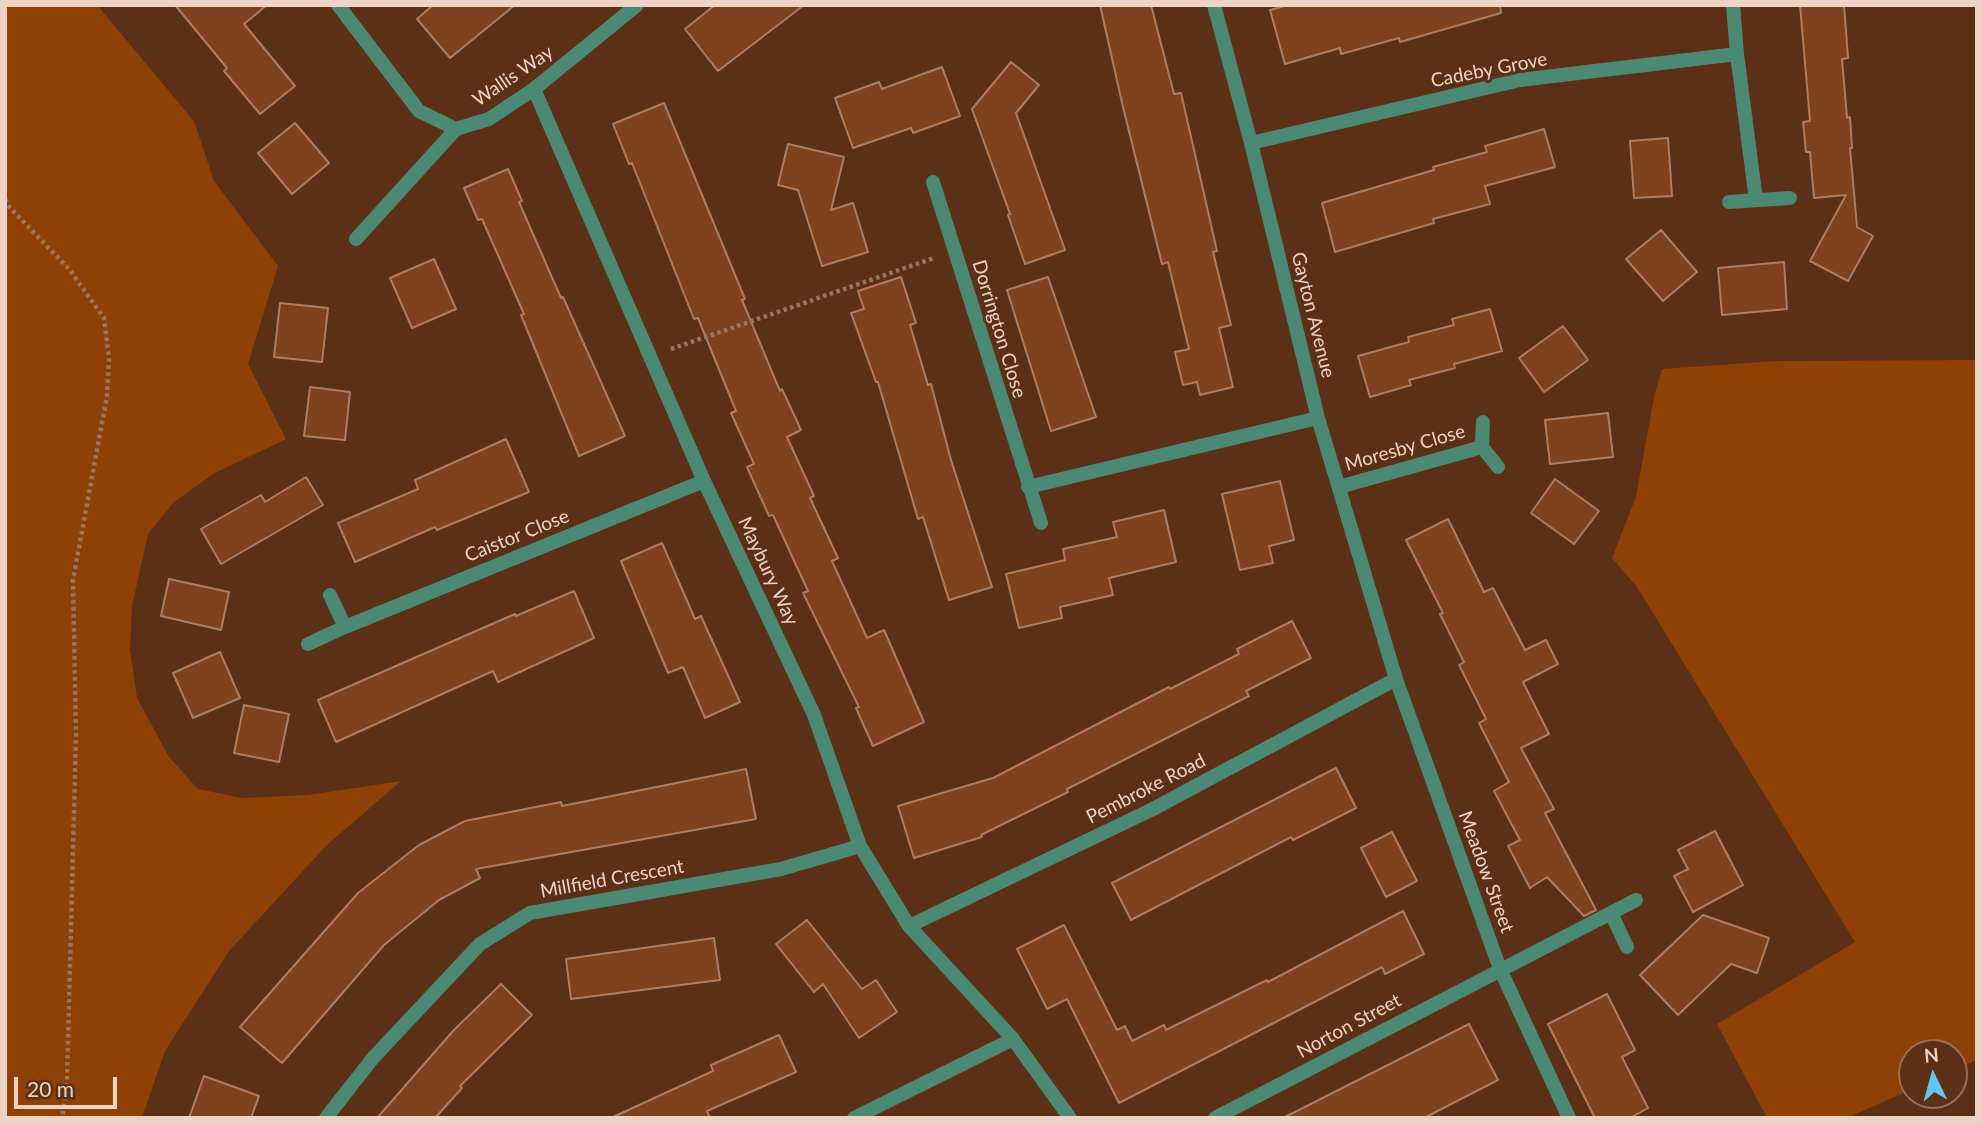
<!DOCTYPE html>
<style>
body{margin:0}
#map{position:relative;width:1982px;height:1123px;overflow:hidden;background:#5b3017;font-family:Lato,sans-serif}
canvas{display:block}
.frame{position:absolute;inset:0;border:7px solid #eed2c4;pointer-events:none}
.north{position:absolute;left:1898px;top:1039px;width:70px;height:70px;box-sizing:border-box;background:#5b3017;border:2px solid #96715c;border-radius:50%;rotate:355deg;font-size:19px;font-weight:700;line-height:28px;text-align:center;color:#eed2c4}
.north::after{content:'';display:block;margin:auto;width:24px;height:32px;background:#65c5ee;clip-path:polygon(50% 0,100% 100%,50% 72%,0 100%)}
.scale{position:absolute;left:14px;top:1077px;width:103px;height:32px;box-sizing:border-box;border:4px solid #eed2c4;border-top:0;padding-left:9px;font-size:21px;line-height:24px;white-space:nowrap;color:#eed2c4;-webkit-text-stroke:5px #5b3017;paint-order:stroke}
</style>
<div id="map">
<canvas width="1982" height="1123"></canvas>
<div class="frame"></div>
<div class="north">N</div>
<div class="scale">20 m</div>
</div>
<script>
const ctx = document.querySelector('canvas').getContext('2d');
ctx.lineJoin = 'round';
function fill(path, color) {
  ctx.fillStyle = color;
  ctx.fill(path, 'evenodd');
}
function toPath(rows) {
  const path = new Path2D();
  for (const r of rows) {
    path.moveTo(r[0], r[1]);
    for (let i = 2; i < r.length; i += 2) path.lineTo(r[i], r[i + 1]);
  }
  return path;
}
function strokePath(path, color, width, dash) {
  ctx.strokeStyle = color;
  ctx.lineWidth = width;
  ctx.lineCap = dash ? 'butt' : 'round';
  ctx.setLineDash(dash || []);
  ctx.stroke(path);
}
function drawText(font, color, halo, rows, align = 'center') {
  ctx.font = font + ' Lato,sans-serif';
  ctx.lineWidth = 6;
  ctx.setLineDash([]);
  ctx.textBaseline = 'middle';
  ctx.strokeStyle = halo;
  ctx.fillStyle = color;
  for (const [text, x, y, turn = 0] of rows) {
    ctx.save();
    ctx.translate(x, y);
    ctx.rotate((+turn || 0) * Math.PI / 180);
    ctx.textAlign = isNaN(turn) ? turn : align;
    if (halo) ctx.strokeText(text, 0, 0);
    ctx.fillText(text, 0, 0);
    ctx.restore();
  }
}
fill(toPath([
 [5,5,97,5,194,121,214,181,278,266,248,364,286,439,213,474,173,503,148,534,132,606,130,649,137,698,169,757,198,789,242,798,308,795,401,781,327,845,229,951,165,1051,142,1118,5,1118],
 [1977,360,1977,1060,1954,1070,1954,1053,1912,1053,1912,1089,1847,1118,1767,1118,1717,1024,1855,942,1637,587,1612,558,1636,497,1654,397,1662,369,1775,361]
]), '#8f4004');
const building = toPath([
 [175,5,267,5,244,24,295,86,260,114,224,71,227,68,175,5],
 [433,5,515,5,450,58,417,19,433,5],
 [715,5,804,5,718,71,685,29,715,5],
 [1100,5,1151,5,1174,94,1181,93,1217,251,1213,252,1231,325,1219,328,1233,387,1200,395,1197,382,1183,385,1175,352,1189,349,1168,262,1162,264,1123,107,1100,5],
 [1288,5,1500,5,1501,13,1400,42,1399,38,1341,54,1340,48,1285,64,1270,10,1288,5],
 [1800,5,1844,5,1848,58,1842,59,1847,118,1850,117,1852,148,1850,148,1857,227,1873,236,1848,281,1810,261,1846,195,1814,198,1810,152,1806,152,1803,122,1810,121,1800,5],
 [1011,62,1039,85,1016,113,1065,250,1025,264,1008,215,1010,214,972,109,1011,62],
 [942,67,960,116,913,133,911,128,853,148,835,98,879,82,882,89,942,67],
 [664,103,745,299,742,300,780,391,782,389,801,430,787,437,814,496,810,498,838,558,832,561,867,638,884,630,924,722,873,746,856,708,859,707,803,593,808,591,773,515,769,516,747,467,754,464,731,413,736,411,698,318,694,319,632,163,629,164,613,124,664,103],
 [295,123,329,163,292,194,258,153,295,123],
 [1544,129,1555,167,1485,186,1490,204,1433,219,1434,223,1335,252,1322,203,1434,170,1433,167,1487,152,1485,146,1544,129],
 [1668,138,1672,196,1634,198,1630,141,1668,138],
 [788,144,844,157,831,210,853,203,868,252,822,266,798,190,778,185,788,144],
 [508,169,522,201,519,202,561,298,563,297,625,436,579,456,521,315,524,314,482,219,478,220,464,188,508,169],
 [1661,230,1697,272,1663,301,1626,259,1661,230],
 [434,259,456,309,412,328,390,278,434,259],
 [1784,262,1787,309,1722,315,1718,268,1784,262],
 [901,277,916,323,910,325,928,385,931,384,951,460,992,587,949,600,923,517,918,519,878,382,876,382,851,313,864,309,858,291,901,277],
 [1048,277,1096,417,1051,431,1007,290,1048,277],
 [280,303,328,308,322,362,274,357,280,303],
 [1490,309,1502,351,1454,364,1455,368,1409,380,1411,385,1370,397,1358,356,1409,342,1408,337,1454,325,1452,319,1490,309],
 [1563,326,1588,360,1544,392,1519,358,1563,326],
 [310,387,350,392,345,440,304,436,310,387],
 [1608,413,1613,457,1550,464,1545,420,1608,413],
 [506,439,529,492,437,530,435,527,355,562,338,523,418,489,415,480,506,439],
 [306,477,323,505,221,564,201,529,261,495,265,502,306,477],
 [1555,479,1599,511,1574,544,1531,513,1555,479],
 [1280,481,1294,540,1269,546,1273,563,1240,570,1222,494,1280,481],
 [1164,510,1176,562,1109,578,1113,595,1060,607,1062,618,1019,628,1006,574,1065,560,1063,549,1117,537,1113,522,1164,510],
 [1448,519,1484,592,1493,588,1525,650,1546,640,1558,664,1523,682,1549,734,1521,748,1554,809,1545,813,1596,910,1584,916,1547,877,1530,888,1508,846,1520,840,1494,791,1509,782,1479,723,1486,719,1459,665,1464,662,1440,614,1443,613,1406,540,1448,519],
 [662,543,695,619,701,616,740,702,705,718,683,667,668,673,621,561,662,543],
 [169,579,229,592,221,630,161,616,169,579],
 [574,591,594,638,498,682,493,671,336,742,318,700,515,614,516,616,574,591],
 [1292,621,1311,658,1246,691,1249,696,1067,789,1068,792,981,835,982,837,914,858,898,806,993,778,1169,687,1170,689,1239,654,1237,649,1292,621],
 [220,652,240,698,193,718,173,673,220,652],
 [244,705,289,714,279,762,234,753,244,705],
 [1336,768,1356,808,1293,840,1291,837,1131,920,1112,883,1336,768],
 [746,769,756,819,476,869,480,878,439,900,384,945,282,1063,240,1027,358,893,419,845,465,821,561,802,562,806,746,769],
 [1715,831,1743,885,1693,912,1674,876,1688,869,1678,850,1715,831],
 [1392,832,1417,881,1386,897,1361,848,1392,832],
 [1403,911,1424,954,1385,974,1382,967,1119,1103,1067,999,1047,1009,1017,949,1064,925,1117,1030,1125,1026,1132,1041,1164,1025,1166,1030,1267,980,1268,982,1403,911],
 [1703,915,1769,938,1757,973,1731,964,1678,1015,1640,975,1703,915],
 [807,920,862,989,876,980,897,1012,859,1038,823,984,814,992,776,944,807,920],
 [714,938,720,980,571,999,566,959,714,938],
 [501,984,532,1015,460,1086,462,1088,435,1118,377,1118,453,1031,501,984],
 [1607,994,1635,1050,1622,1057,1648,1108,1630,1118,1595,1118,1548,1024,1607,994],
 [1469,1024,1498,1080,1424,1118,1283,1118,1469,1024],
 [779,1035,796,1072,707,1111,710,1118,611,1118,713,1071,711,1065,779,1035],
 [204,1076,259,1096,251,1118,189,1118,204,1076]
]);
fill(building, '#7d411d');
strokePath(building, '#ae7c62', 2);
strokePath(toPath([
 [5,199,10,208,69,269,104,318,109,358,107,396,73,580,76,735,67,1081,62,1118],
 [671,349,934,258]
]), '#9b7762', 4.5, [3.5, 3.5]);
strokePath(toPath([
 [338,5,419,111,456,129],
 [1214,5,1251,143,1318,418,1396,679,1500,969,1569,1118],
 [1733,5,1737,54,1756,200],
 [534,89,704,481,814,715,860,846,909,926,1013,1039,1070,1118],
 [1251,143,1520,80,1737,54],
 [933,182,1041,523],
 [1729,202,1790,198],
 [356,239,456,129,489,119,534,89,637,5],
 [1483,422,1482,447,1498,467],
 [1028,487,1318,418],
 [1339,487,1482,447],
 [330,595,345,627],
 [308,644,345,627,704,481],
 [1611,913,1627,947],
 [909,926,1151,810,1396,679],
 [326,1118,373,1058,480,944,530,913,781,869,860,846],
 [854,1118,1013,1039],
 [1215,1118,1636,900]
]), '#4c8974', 14);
drawText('19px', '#eed2c4', '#5b3017', [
 ["Cadeby Grove",1489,70,-11],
 ["Wallis Way",513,76,-34],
 ["Gayton Avenue",1313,315,76],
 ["Dorrington Close",999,329,73],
 ["Moresby Close",1405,448,-16],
 ["Caistor Close",517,536,-22],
 ["Maybury Way",768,571,65],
 ["Pembroke Road",1146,789,-27],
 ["Meadow Street",1486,872,70],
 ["Millfield Crescent",612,879,-10],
 ["Norton Street",1349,1026,-28]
]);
</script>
